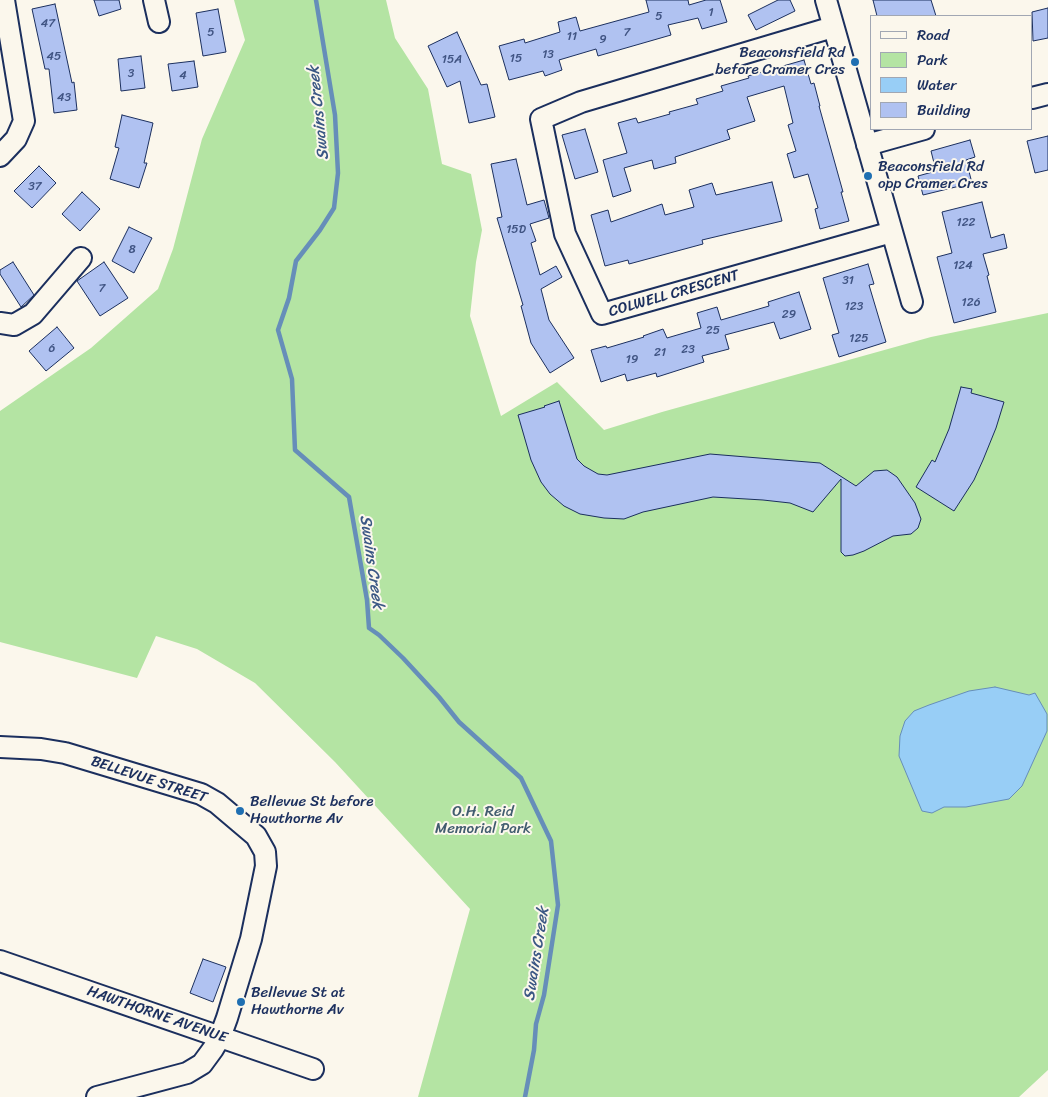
<!DOCTYPE html>
<style>
body{margin:0}
#map{position:relative;width:1048px;height:1097px;overflow:hidden;background:#fbf7ec;font-family:Sriracha,sans-serif}
canvas{display:block}
.legend{position:absolute;left:870px;top:15px;width:162px;height:115px;box-sizing:border-box;background:#fbf7ec;border:1px solid #a1a7b3;margin:0;padding:6px 9px;list-style:none;font-size:15px;color:#1b2f5e}
.legend li{display:flex;align-items:center;gap:10px;height:25px}
.legend b{width:25px;border:1px solid #a1a7b3}
</style>
<div id="map">
<canvas width="1048" height="1097"></canvas>
<ul class="legend">
<li><b style="height:6px;background:#fbf7ec"></b>Road</li>
<li><b style="height:14px;background:#b4e4a3"></b>Park</li>
<li><b style="height:14px;background:#98cef6"></b>Water</li>
<li><b style="height:14px;background:#b0c2f1"></b>Building</li>
</ul>
</div>
<script>
const ctx = document.querySelector('canvas').getContext('2d');
ctx.lineJoin = 'round';
function fill(path, color) {
  ctx.fillStyle = color;
  ctx.fill(path, 'evenodd');
}
function toPath(rows) {
  const path = new Path2D();
  for (const r of rows) {
    path.moveTo(r[0], r[1]);
    for (let i = 2; i < r.length; i += 2) path.lineTo(r[i], r[i + 1]);
  }
  return path;
}
function strokePath(path, color, width, dash) {
  ctx.strokeStyle = color;
  ctx.lineWidth = width;
  ctx.lineCap = dash ? 'butt' : 'round';
  ctx.setLineDash(dash || []);
  ctx.stroke(path);
}
function drawText(font, color, halo, rows, align = 'center') {
  ctx.font = font + ' Sriracha,sans-serif';
  ctx.lineWidth = 4;
  ctx.setLineDash([]);
  ctx.textBaseline = 'middle';
  ctx.strokeStyle = halo;
  ctx.fillStyle = color;
  for (const [text, x, y, turn = 0] of rows) {
    ctx.save();
    ctx.translate(x, y);
    ctx.rotate((+turn || 0) * Math.PI / 180);
    ctx.textAlign = isNaN(turn) ? turn : align;
    if (halo) ctx.strokeText(text, 0, 0);
    ctx.fillText(text, 0, 0);
    ctx.restore();
  }
}
fill(toPath([
 [234,0,386,0,395,38,428,89,442,164,471,174,482,230,476,262,470,316,501,416,557,382,604,430,662,412,931,337,1048,313,1048,1070,1019,1097,418,1097,470,909,335,762,255,683,197,649,156,636,137,678,0,642,0,411,91,348,158,289,173,249,202,139,245,40]
]), '#b4e4a3');
const water = toPath([
 [995,687,1029,695,1035,693,1047,714,1047,731,1022,786,1009,799,966,807,944,807,932,813,922,811,899,756,900,736,905,721,914,711,929,705,969,691,995,687]
]);
fill(water, '#98cef6');
strokePath(water, '#668eb9', 1);
strokePath(toPath([
 [316,0,335,115,338,173,334,208,320,230,296,261,289,298,278,330,292,379,295,450,349,497,367,600,369,628,379,635,403,658,439,697,459,722,521,778,551,841,558,905,544,995,536,1024,534,1050,525,1097]
]), '#668eb9', 4.5);
const building = toPath([
 [94,0,119,0,121,9,99,16,94,0],
 [646,0,688,0,689,5,706,0,720,0,727,22,702,29,698,18,668,25,671,35,598,56,596,49,559,60,562,70,545,76,543,71,509,80,499,46,524,39,525,43,560,32,558,22,576,17,580,31,649,12,646,0],
 [778,0,790,0,795,11,756,30,748,15,778,0],
 [873,0,931,0,936,16,877,16,873,0],
 [55,4,72,83,74,82,77,110,54,113,49,69,45,69,32,9,55,4],
 [1048,8,1048,38,1033,41,1032,12,1048,8],
 [218,9,226,52,203,56,196,13,218,9],
 [457,32,481,85,487,84,495,117,469,123,460,81,447,87,428,46,457,32],
 [141,56,145,88,121,91,118,59,141,56],
 [804,60,811,84,814,83,820,106,819,106,843,192,841,192,849,221,820,229,815,209,818,208,808,174,794,178,787,154,796,151,788,125,793,123,784,86,747,97,755,121,727,130,730,139,675,157,676,163,654,169,652,160,624,168,631,191,613,197,603,160,627,153,618,123,636,118,638,123,670,114,669,112,698,104,696,99,723,91,721,86,749,78,748,76,804,60],
 [194,61,198,87,172,91,168,64,194,61],
 [122,115,153,123,144,163,147,163,139,188,110,179,119,148,115,147,122,115],
 [585,129,598,172,575,179,562,135,585,129],
 [1048,136,1048,170,1035,173,1027,141,1048,136],
 [970,140,975,157,966,160,972,183,923,195,918,176,936,171,931,151,970,140],
 [516,159,527,205,544,200,549,218,530,224,536,241,531,243,540,275,556,266,562,277,541,289,549,320,574,358,550,373,531,343,521,306,523,305,497,218,502,217,491,164,516,159],
 [39,166,56,183,32,208,14,191,39,166],
 [772,182,782,221,702,240,703,244,629,264,628,260,605,266,591,215,608,210,611,222,662,204,665,215,694,207,689,190,712,183,716,195,772,182],
 [82,192,100,209,80,231,62,214,82,192],
 [982,202,991,238,1004,234,1007,248,983,254,989,275,987,276,996,312,954,323,937,257,952,253,942,212,982,202],
 [129,227,152,238,134,273,112,261,129,227],
 [13,262,34,295,21,307,0,274,0,270,13,262],
 [104,262,128,298,100,316,77,281,104,262],
 [868,264,874,284,869,285,886,342,839,357,832,335,839,333,823,278,868,264],
 [799,292,811,329,780,339,774,322,725,335,729,349,702,356,704,362,657,377,656,373,627,381,625,374,601,382,591,350,606,346,607,348,644,337,643,336,663,329,667,338,701,328,697,313,717,307,721,320,769,306,768,302,799,292],
 [57,327,74,348,46,371,29,351,57,327],
 [961,387,972,389,971,393,1004,402,996,428,983,460,974,480,954,511,916,487,932,460,935,462,949,429,961,387],
 [559,401,577,459,584,466,598,474,607,475,710,454,820,463,856,486,874,471,887,470,897,477,915,503,921,519,918,528,911,534,893,536,864,551,853,555,845,556,841,552,841,479,813,512,790,503,763,500,713,497,643,512,624,519,604,518,580,514,564,506,550,494,541,482,531,460,518,415,545,407,544,406,559,401],
 [203,959,226,967,213,1002,190,993,203,959]
]);
fill(building, '#b0c2f1');
strokePath(building, '#1b2f5e', 1);
const minor = toPath([
 [154,0,159,22],
 [826,0,912,302],
 [833,27,581,102,541,119,565,234,602,314,892,232],
 [1032,98,1048,94],
 [867,145,924,129],
 [0,156,16,139,24,121,4,0],
 [0,323,14,325,33,314,81,258],
 [0,747,41,749,65,753,201,794,217,803,256,836,265,852,266,866,251,939,227,1018,220,1037,213,1049,202,1064,187,1073,97,1097],
 [0,961,313,1069]
]);
strokePath(minor, '#1b2f5e', 24);
strokePath(minor, '#fbf7ec', 20);
for (const [x, y, r, color] of [
 [855,62,5,"#1f6fb2"],
 [868,176,5,"#1f6fb2"],
 [240,811,5,"#1f6fb2"],
 [241,1002,5,"#1f6fb2"]
]) {
  const dot = new Path2D();
  dot.arc(x, y, r, 0, 2 * Math.PI);
  ctx.fillStyle = color;
  ctx.fill(dot);
  strokePath(dot, '#fbf7ec', 2);
}
drawText('12px', '#405483', null, [
 ["1",711,13],
 ["5",659,17],
 ["47",48,24],
 ["5",211,33],
 ["7",627,33],
 ["11",572,37],
 ["9",603,40],
 ["13",548,55],
 ["45",54,57],
 ["15",516,59],
 ["15A",452,60],
 ["3",131,74],
 ["4",183,76],
 ["43",64,98],
 ["37",35,187],
 ["122",966,223],
 ["15D",516,230],
 ["8",132,250],
 ["124",963,266],
 ["31",848,281],
 ["7",102,289],
 ["126",971,303],
 ["123",854,307],
 ["29",789,315],
 ["25",713,331],
 ["125",859,339],
 ["6",52,349],
 ["23",688,350],
 ["21",660,353],
 ["19",632,360]
]);
drawText('15px', '#1b2f5e', '#fbf7ec', [
 ["Beaconsfield Rd",845,53,"right"],
 ["before Cramer Cres",845,70,"right"],
 ["Beaconsfield Rd",878,167],
 ["opp Cramer Cres",878,184],
 ["Bellevue St before",250,802],
 ["Hawthorne Av",250,819],
 ["Bellevue St at",251,993],
 ["Hawthorne Av",251,1010]
], 'left');
drawText('15px', '#1b2f5e', '#fbf7ec', [
 ["COLWELL CRESCENT",674,294,-16],
 ["BELLEVUE STREET",149,780,18],
 ["HAWTHORNE AVENUE",157,1015,19]
]);
drawText('15px', '#415c6f', '#fbf7ec', [
 ["O.H. Reid",483,812],
 ["Memorial Park",483,829]
]);
drawText('italic 16px', '#3a5784', '#fbf7ec', [
 ["Swains Creek",319,113,-96],
 ["Swains Creek",371,562,82],
 ["Swains Creek",537,954,-81]
]);
</script>
